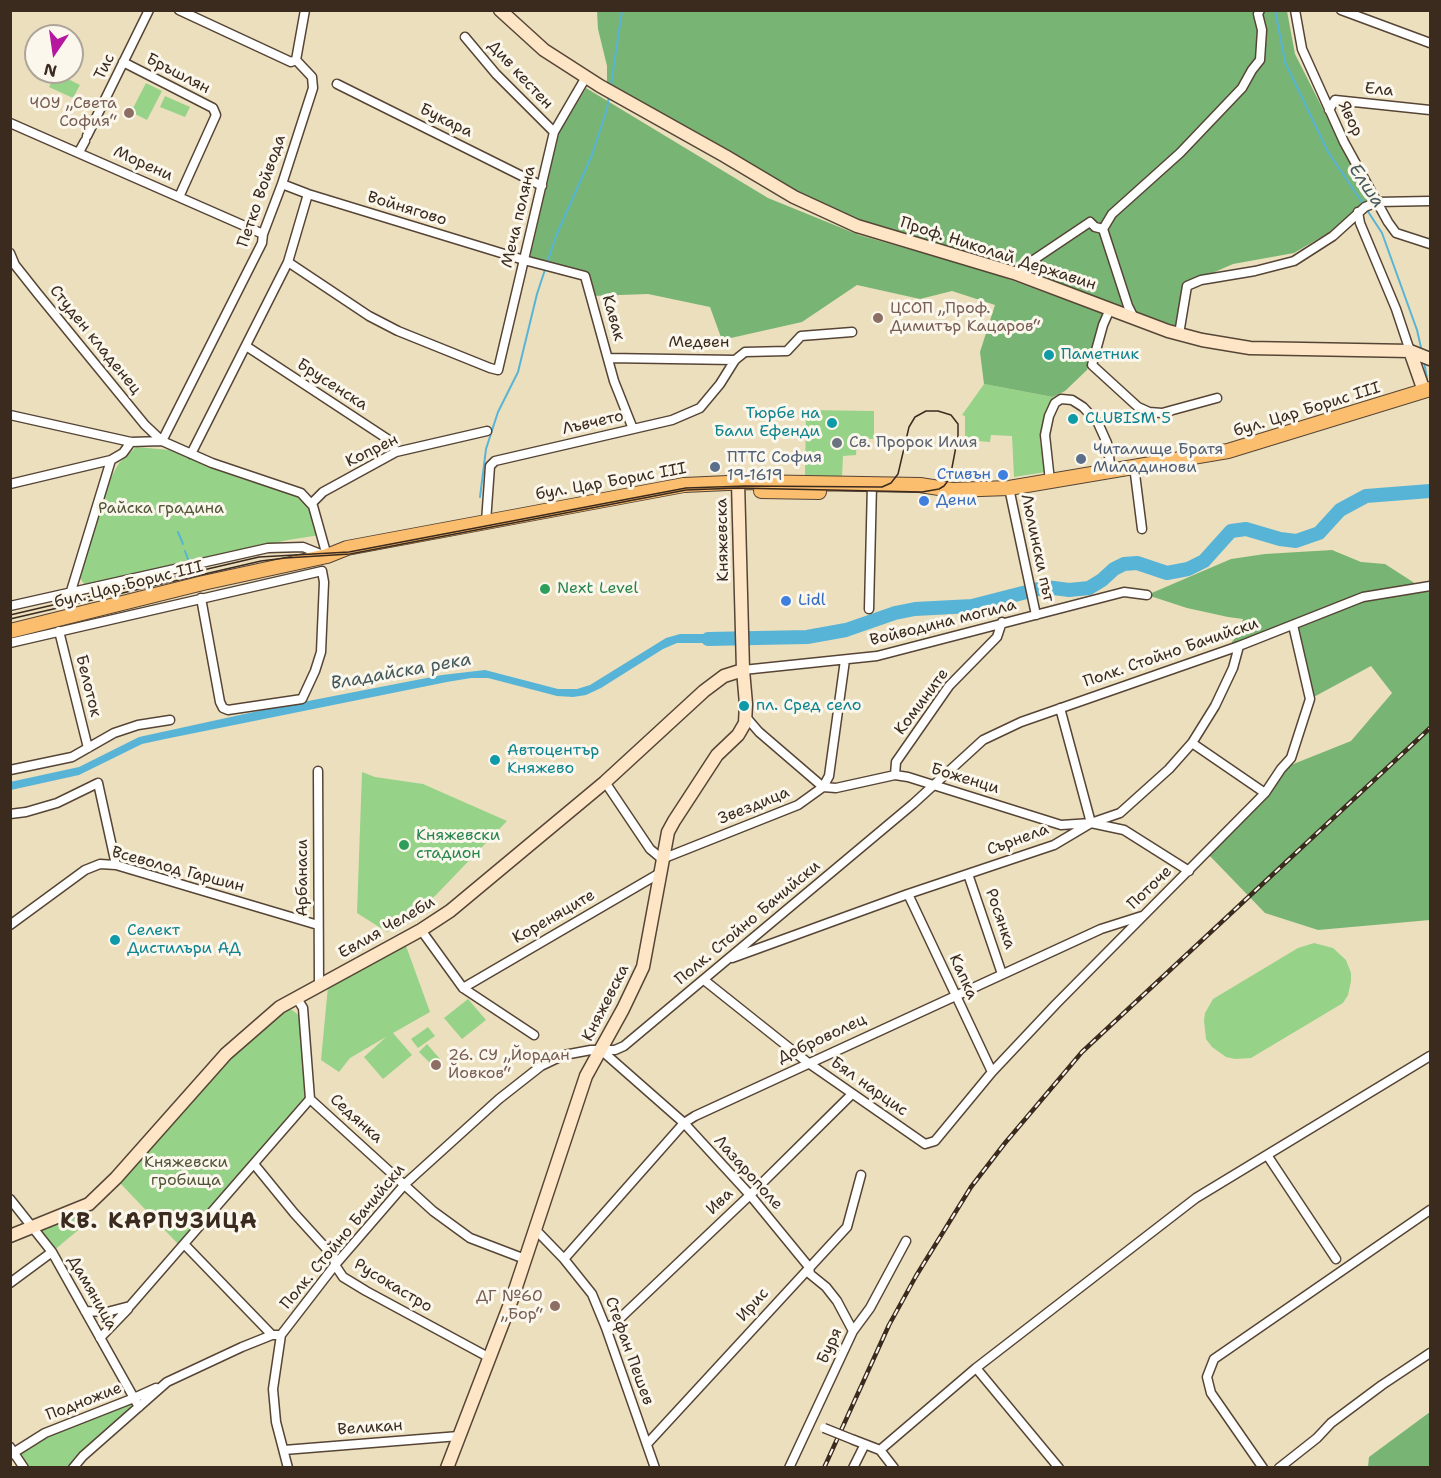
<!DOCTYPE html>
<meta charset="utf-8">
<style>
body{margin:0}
#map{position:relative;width:1441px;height:1478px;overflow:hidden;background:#ecdfbd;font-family:"Shantell Sans",sans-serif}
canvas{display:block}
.frame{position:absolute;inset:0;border:12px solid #3b2a1e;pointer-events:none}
.north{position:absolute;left:24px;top:24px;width:60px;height:60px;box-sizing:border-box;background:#fbf7ec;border:2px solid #aea59a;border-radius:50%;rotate:193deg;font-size:16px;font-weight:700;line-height:24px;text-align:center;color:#3b2a1e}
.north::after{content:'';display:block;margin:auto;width:21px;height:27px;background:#b5179e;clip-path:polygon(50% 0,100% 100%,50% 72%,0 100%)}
</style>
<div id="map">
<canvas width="1441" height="1478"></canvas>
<div class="frame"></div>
<div class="north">N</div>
</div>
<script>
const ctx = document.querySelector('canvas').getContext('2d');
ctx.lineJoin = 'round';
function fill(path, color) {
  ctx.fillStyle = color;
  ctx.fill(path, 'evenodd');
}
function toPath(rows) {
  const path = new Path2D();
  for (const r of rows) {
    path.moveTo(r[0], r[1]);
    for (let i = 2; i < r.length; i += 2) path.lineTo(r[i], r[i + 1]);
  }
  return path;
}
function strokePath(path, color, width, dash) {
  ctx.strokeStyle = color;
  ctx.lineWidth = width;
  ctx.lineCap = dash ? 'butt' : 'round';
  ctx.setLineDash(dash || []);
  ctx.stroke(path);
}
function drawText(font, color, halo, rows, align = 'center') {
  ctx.font = font + ' "Shantell Sans",sans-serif';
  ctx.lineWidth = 6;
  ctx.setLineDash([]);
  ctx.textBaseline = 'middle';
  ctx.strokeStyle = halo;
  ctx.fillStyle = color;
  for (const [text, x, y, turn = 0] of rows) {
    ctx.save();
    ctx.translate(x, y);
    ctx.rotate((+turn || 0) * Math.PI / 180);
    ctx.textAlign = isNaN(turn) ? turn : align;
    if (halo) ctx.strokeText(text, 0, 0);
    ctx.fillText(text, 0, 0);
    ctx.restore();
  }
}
fill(toPath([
 [56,73,80,85,73,98,49,87],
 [146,83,162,91,147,120,131,112],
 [165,96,190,107,185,117,160,107],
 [984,384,1053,397,1044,423,1040,442,1046,472,1014,477,1012,436,991,435,990,442,965,440,965,416,962,415],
 [806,410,874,411,874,439,857,438,856,455,843,456,842,477,805,476],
 [136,447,170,450,204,465,240,478,303,498,308,504,320,535,288,540,85,585,79,577,110,479,119,463],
 [362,772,375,777,423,784,507,821,436,895,415,914,387,932,357,913],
 [1314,943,1333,948,1346,960,1351,973,1351,981,1348,995,1343,1003,1251,1058,1235,1059,1226,1057,1212,1047,1206,1039,1204,1021,1205,1013,1213,999,1298,948],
 [406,946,430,1012,393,1033,412,1055,383,1079,364,1057,386,1037,350,1058,339,1072,321,1060,328,986],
 [468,999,486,1020,462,1039,444,1018],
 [284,1008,292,1010,300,1016,306,1097,178,1244,120,1183,243,1045],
 [428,1027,435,1036,418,1048,411,1039],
 [427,1044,440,1059,433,1066,419,1052],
 [89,1204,89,1221,52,1252,33,1227],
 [134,1398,139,1407,73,1467,24,1467,14,1453,45,1433]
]), '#96d388');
fill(toPath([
 [597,11,1287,11,1295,54,1340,143,1372,196,1333,230,1294,253,1233,264,1185,285,1179,327,1044,279,854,221,803,200,607,87,607,66,598,29],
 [586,88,768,198,859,235,989,272,1104,314,1087,370,1065,391,1053,397,984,384,980,352,995,305,952,291,920,299,857,285,802,322,722,340,710,307,648,294,591,296,584,273,530,257,559,133],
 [1332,550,1361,562,1385,564,1430,593,1430,920,1318,930,1265,913,1207,853,1281,769,1351,741,1392,693,1371,666,1310,699,1293,625,1226,651,1240,630,1243,619,1228,617,1187,608,1147,595,1231,559,1265,554],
 [1430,1412,1430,1467,1368,1467,1369,1457]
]), '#78b574');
fill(toPath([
 [680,634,725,634,725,643,677,643,663,649,601,688,586,695,573,697,557,696,488,678,471,678,447,682,165,739,142,744,79,775,11,790,10,782,79,767,139,737,272,708,442,675,485,670,558,689,577,689,590,685,666,638]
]), '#58b4d6');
strokePath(toPath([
 [1275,10,1285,62,1328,152,1364,205],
 [611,85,622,10],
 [1367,210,1382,233,1417,330,1422,352],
 [1424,361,1427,379],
 [480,497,486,449,498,412,518,372,537,294,556,236,592,155,607,109,609,96],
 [178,532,183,544],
 [185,551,189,562]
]), '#58b4d6', 2);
strokePath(toPath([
 [708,639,807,637,846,630,895,613,915,609,972,606,1046,587,1069,590,1089,588,1102,580,1114,569,1124,564,1137,563,1167,573,1188,569,1204,561,1231,531,1246,529,1280,539,1296,541,1319,533,1340,510,1366,496,1430,491]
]), '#58b4d6', 14);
const street = toPath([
 [179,10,291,62,296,60],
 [1295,10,1302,49,1344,142,1388,222,1396,233,1430,244],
 [1341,10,1430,43],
 [465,37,496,74,554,132],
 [296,60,305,10],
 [123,62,213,108,216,115,179,197],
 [337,84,542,186],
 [1329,110,1335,100,1430,110],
 [10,123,263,234],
 [87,136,149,10],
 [79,152,85,141],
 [282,184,308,194,524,260,585,276,614,381,633,429],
 [1358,212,1360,223,1396,309,1410,351],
 [1103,229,1112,214,1180,153,1242,88,1252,70,1260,60,1262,30,1258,14,1260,10],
 [10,253,15,265,38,294,145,425,162,441,212,463,301,493,313,506,327,556],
 [288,262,369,316,398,331,490,368,498,370,554,132,586,77],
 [1014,273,1090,222,1095,227,1103,229,1128,306,1134,318],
 [1110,309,1103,325,1092,365,1138,407,1149,412,1162,413,1217,398],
 [1179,334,1187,286,1201,280,1255,271,1294,261,1333,236,1365,207,1377,202,1430,201],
 [246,346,389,440,396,452],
 [608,358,735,360],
 [10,415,131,442,162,441],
 [162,441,262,243,263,234,282,184,313,88,312,77,296,60],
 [191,454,288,262,308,194],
 [1134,466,1142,529],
 [1050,481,1045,435,1049,416,1055,403,1061,399,1072,400,1083,407,1098,423,1107,443,1111,470],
 [10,484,111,460,123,453,131,442],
 [1009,488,1036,615],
 [312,503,323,492,396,452,487,431],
 [486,522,490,466,495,461,672,420,700,408,720,384,735,360,745,352,787,351,801,336,852,332],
 [71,591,111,460],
 [201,598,220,702,223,708,228,710,302,699,315,671,321,652,324,582,322,571],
 [10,606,268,548,303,547,323,555],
 [869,609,872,484],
 [59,631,88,748],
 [10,643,322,571],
 [743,670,877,656,1124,592,1147,595],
 [1060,708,1091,823],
 [746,717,759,732,823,787,836,788,895,775,908,777,1061,825,1091,823,1124,830,1189,871],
 [1192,743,1265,793],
 [10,770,72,757,114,733,138,725,170,720],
 [318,771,319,985],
 [895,775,896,762,949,686,997,637,1002,622],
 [605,782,650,849,662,859,798,805,823,787,829,776,845,660],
 [10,814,26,812,57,803,98,783,116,865],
 [968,874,1002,974],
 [908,894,992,1072],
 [10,925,85,870,100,864,116,865,318,925],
 [421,930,463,988,534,1035],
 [732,958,908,894,1054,845,1091,823,1120,813,1169,769,1192,743,1215,706,1233,668,1239,646],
 [704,980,807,1062,925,1144,935,1141,992,1072,1056,1004,1265,793,1281,769,1291,758,1310,699,1293,625],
 [463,988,660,873],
 [296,997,303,1008,310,1099,433,1211,470,1238,525,1259],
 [601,1050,684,1123,750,1195,809,1267,810,1274,826,1287,837,1301,853,1331],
 [1267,1155,1336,1259],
 [254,1164,294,1213,334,1257,335,1265,343,1277,366,1291,490,1358],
 [10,1199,52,1252,139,1407],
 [534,1228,564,1259,592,1294,606,1328,655,1468],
 [185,1245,272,1335],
 [564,1259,684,1123,695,1116,1101,929,1142,916],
 [10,1283,52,1252],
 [85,1311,107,1312,130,1306,310,1099],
 [606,1328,615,1323,750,1195,852,1094],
 [100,1338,128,1309],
 [976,1368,1059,1468],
 [854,1440,880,1450],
 [647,1444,847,1227,861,1175],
 [10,1447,24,1468],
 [284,1450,459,1436],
 [10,1455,45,1433,134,1398,156,1388],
 [73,1468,83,1456,167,1382,242,1347,272,1335,281,1335],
 [288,1468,276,1422,273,1389,281,1335,335,1265,405,1184,499,1099,541,1066,564,1055,591,1050,615,1050,624,1046,913,804,983,740,1021,722,1239,646,1363,597,1430,586],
 [789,1468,853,1331,870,1308,906,1241],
 [853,1468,864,1446],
 [894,1468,880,1450,976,1368,1196,1198,1430,1056],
 [1263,1468,1211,1393,1207,1377,1214,1359,1430,1210],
 [1279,1468,1317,1438,1331,1423,1382,1385,1430,1353]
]);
const secondary = toPath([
 [500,10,544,50,600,86,725,156,794,197,857,226,1014,273,1168,331,1202,340,1250,348,1410,351,1430,359],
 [1410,351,1424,391],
 [10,1236,89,1204,116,1178,226,1054,280,1007,421,930,450,911,605,782,704,691,724,676,743,670],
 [447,1468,512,1299,586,1076,623,1009,643,967,668,832,674,821,717,755,738,735,745,723,746,704,743,670,738,482]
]);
const primary = toPath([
 [761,491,819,492],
 [10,631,203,583,327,556,347,548,684,485,750,482,920,485,952,490,1009,488,1228,451,1430,389]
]);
strokePath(street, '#564536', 11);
strokePath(secondary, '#564536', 15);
strokePath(primary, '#564536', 16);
strokePath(street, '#fff', 8);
strokePath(secondary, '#fde5c5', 12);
strokePath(primary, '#fbbd6e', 14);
strokePath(toPath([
 [10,615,259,557,349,552,686,488,745,486,882,487,891,483,898,474,909,427,915,417,926,411,938,411,951,415,958,424,958,436,950,478,944,486,939,489,922,492,738,488,686,490,350,554,285,558,261,561,10,619]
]), '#3b2a1e', 1.5);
const rail = toPath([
 [824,1468,889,1325,916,1276,971,1187,1005,1143,1082,1052,1430,728]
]);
strokePath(rail, '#3b2a1e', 4.5);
strokePath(rail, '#fbf7ec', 2, [7]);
const streetBridge = toPath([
 [824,1428,854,1440]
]);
strokePath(streetBridge, '#564536', 11, []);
strokePath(streetBridge, '#fff', 8);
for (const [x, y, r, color] of [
 [129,113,6,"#8d6e63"],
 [878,318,6,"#8d6e63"],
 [1049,355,6,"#0f9aa8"],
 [1073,419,6,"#0f9aa8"],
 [832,423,6,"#0f9aa8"],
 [837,443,6,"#6b7280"],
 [1081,459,6,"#5c6f8a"],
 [715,467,6,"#5c6f8a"],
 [1003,475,6,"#3f7fe0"],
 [924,501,6,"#3f7fe0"],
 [545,589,6,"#2e9e5b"],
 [786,601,6,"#3f7fe0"],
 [744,706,6,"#0f9aa8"],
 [495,760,6,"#0f9aa8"],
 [404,845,6,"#2e9e5b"],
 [115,940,6,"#0f9aa8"],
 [436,1065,6,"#8d6e63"],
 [555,1306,6,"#8d6e63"]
]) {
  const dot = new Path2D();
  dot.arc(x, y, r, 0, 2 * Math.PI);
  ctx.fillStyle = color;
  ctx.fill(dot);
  strokePath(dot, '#fbf7ec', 2);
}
drawText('16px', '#3b2a1e', '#fbf7ec', [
 ["Тис",105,67,-64],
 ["Бръшлян",178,74,27],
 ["Див кестен",520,75,47],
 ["Ела",1379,90,6],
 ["Явор",1350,119,64],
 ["Букара",446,121,26],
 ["Морени",143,164,24],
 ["Петко Войвода",262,191,-71],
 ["Войнягово",407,209,17],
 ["Меча поляна",519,217,-77],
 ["Проф. Николай Державин",998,254,18],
 ["Кавак",613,318,74],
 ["Студен кладенец",95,340,51],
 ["Медвен",699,343],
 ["Брусенска",332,385,33],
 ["бул. Цар Борис III",1307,410,-17],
 ["Лъвчето",593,423,-13],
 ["Копрен",372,451,-26],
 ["бул. Цар Борис III",611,482,-10],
 ["Княжевска",723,540,-91],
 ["Люлински път",1037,548,78],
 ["бул. Цар Борис III",129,585,-14],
 ["Войводина могила",943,623,-14],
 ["Полк. Стойно Бачийски",1171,653,-19],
 ["Белоток",88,686,76],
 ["Комините",922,702,-53],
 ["Боженци",965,779,17],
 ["Звездица",754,806,-22],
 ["Сърнела",1018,840,-20],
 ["Всеволод Гаршин",178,870,15],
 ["Арбанаси",303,878,-90],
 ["Поточе",1150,888,-44],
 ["Кореняците",554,917,-30],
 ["Росянка",1000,919,71],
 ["Полк. Стойно Бачийски",748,923,-40],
 ["Евлия Челеби",387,928,-30],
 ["Капка",963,977,66],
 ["Княжевска",606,1003,-63],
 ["Доброволец",822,1039,-25],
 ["Бял нарцис",869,1087,35],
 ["Седянка",356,1119,42],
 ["Лазарополе",748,1173,48],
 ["Ива",720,1202,-44],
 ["Полк. Стойно Бачийски",343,1237,-50],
 ["Русокастро",393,1286,31],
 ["Дамяница",92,1293,60],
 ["Ирис",753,1305,-48],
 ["Буря",830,1346,-65],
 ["Стефан Пешев",629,1351,70],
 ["Подножие",84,1402,-21],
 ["Великан",370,1428,-4]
]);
drawText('16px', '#785e54', '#fbf7ec', [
 ["ЧОУ „Света",117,104],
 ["София“",117,122],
 ["ЦСОП „Проф.",890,309,"left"],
 ["Димитър Кацаров“",890,327,"left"],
 ["26. СУ „Йордан",448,1056,"left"],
 ["Йовков“",448,1074,"left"],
 ["ДГ №60",543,1297],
 ["„Бор“",543,1315]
], 'right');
drawText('16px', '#0d838f', '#fbf7ec', [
 ["Паметник",1061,355],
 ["Тюрбе на",820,414,"right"],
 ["Бали Ефенди",820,432,"right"],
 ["CLUBISM 5",1085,419],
 ["пл. Сред село",756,706],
 ["Автоцентър",507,751],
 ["Княжево",507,769],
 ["Селект",127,931],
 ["Дистилъри АД",127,949]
], 'left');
drawText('16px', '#5b616d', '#fbf7ec', [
 ["Св. Пророк Илия",849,443]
], 'left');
drawText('16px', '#4e5e75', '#fbf7ec', [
 ["Читалище Братя",1093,450],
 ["Миладинови",1093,468],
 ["ПТТС София",727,458],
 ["19-1619",727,476]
], 'left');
drawText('16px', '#366cbe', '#fbf7ec', [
 ["Стивън",991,475,"right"],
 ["Дени",936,501],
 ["Lidl",798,601]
], 'left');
drawText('16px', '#525438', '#fbf7ec', [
 ["Райска градина",161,509],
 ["Княжевски",186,1163],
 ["гробища",186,1181]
]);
drawText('16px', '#27864d', '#fbf7ec', [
 ["Next Level",557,589],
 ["Княжевски",416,836],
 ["стадион",416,854]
], 'left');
drawText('italic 18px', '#455a5e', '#fbf7ec', [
 ["Елша",1366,186,56],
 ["Владайска река",401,672,-10]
]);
ctx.letterSpacing = '1.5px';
drawText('bold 22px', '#3b2a1e', '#fbf7ec', [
 ["КВ. КАРПУЗИЦА",159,1222]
]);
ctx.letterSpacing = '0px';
</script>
